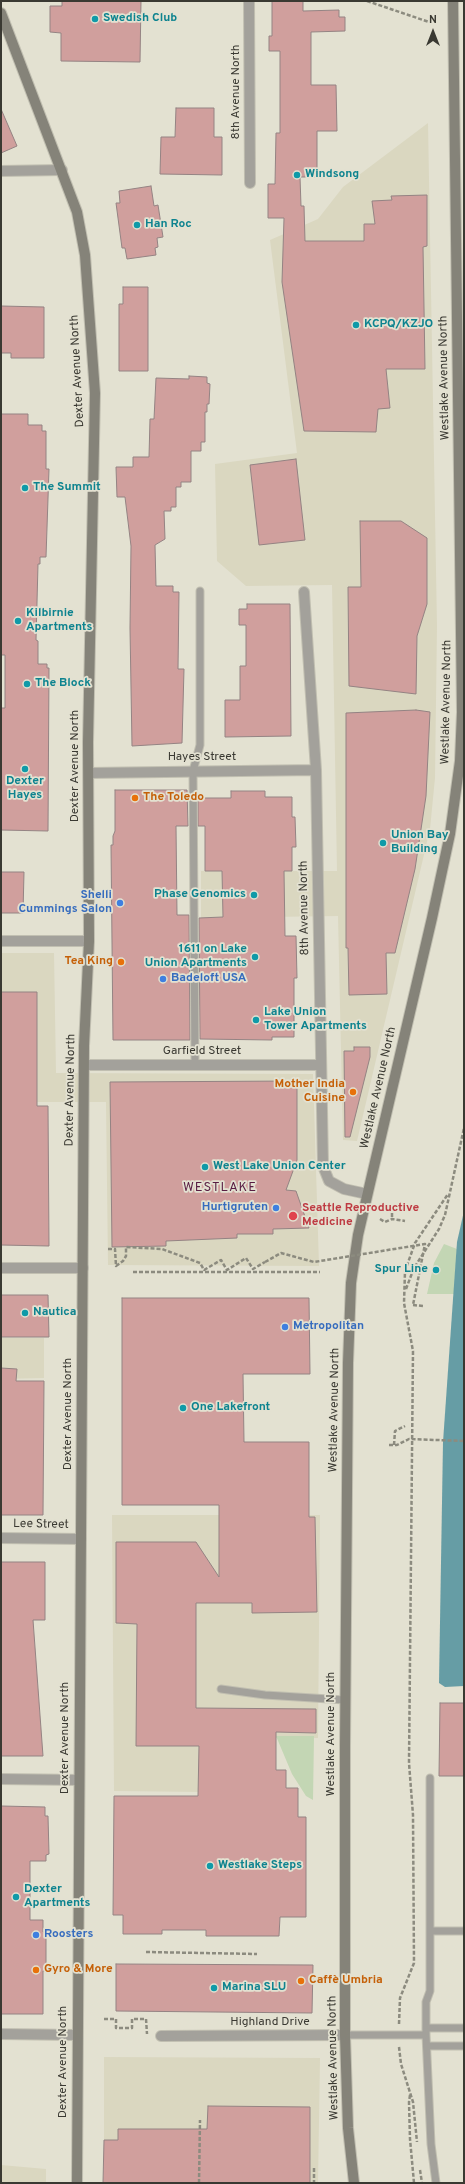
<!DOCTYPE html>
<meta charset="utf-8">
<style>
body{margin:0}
#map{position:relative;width:465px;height:2184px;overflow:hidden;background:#e3e1d1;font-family:Overpass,sans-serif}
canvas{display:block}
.frame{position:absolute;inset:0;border:2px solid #3a3932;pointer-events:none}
.north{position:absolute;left:413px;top:12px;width:40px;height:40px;-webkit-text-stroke:3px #e3e1d1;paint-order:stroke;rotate:0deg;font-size:11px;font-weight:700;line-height:16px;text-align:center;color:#3a3932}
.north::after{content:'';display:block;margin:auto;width:14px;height:18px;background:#3a3932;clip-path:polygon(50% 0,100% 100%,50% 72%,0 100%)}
</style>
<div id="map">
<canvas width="465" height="2184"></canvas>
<div class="frame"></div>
<div class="north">N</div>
</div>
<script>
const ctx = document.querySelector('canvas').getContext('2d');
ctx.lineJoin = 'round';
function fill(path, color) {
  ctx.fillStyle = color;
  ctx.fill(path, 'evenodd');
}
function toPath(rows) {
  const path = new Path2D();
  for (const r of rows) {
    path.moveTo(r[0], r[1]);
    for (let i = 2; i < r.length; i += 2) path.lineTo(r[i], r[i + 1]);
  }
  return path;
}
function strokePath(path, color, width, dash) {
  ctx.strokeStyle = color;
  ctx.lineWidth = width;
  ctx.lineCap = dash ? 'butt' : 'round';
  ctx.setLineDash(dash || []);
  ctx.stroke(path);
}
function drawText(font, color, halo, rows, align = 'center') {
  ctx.font = font + ' Overpass,sans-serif';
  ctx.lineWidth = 3.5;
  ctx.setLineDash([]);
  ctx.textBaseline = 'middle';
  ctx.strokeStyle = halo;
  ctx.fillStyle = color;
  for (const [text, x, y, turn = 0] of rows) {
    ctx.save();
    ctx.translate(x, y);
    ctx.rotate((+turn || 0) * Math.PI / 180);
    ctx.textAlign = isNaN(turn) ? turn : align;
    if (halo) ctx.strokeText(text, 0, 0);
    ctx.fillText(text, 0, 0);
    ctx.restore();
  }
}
fill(toPath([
 [428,123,437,626,435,778,430,829,357,1141,343,1140,338,916,201,918,201,871,337,871,332,585,246,586,217,561,215,464,297,453,270,240,318,219,343,187],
 [1,953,54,953,56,1073,313,1074,319,1266,108,1265,106,1102,1,1102],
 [1,1338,44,1338,44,1378,1,1379],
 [112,1515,320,1515,318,1738,206,1738,205,1792,114,1791],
 [104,2057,320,2058,318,2183,104,2183],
 [1,2165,46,2169,46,2183,1,2183]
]), '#dad7c0');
fill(toPath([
 [444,1244,457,1249,454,1294,427,1294,434,1263],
 [276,1736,314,1736,313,1800,306,1796,292,1774]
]), '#c3d6b4');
fill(toPath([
 [464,1211,464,1686,445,1687,439,1683,443,1442,457,1242]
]), '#669da5');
const building = toPath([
 [62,1,141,1,140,62,61,61,61,33,50,32,50,6,62,6,62,1],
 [272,1,303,1,303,11,339,10,339,17,345,17,345,31,311,32,311,85,336,85,337,131,317,131,317,177,300,177,301,206,304,206,305,241,364,241,364,224,375,224,372,201,392,200,391,196,427,195,427,246,423,247,425,369,386,369,390,408,378,409,376,432,304,431,282,282,284,218,268,218,268,184,275,184,276,133,280,133,280,51,269,51,269,36,272,36,272,1],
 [176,108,214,108,214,137,222,137,222,175,160,174,161,137,175,137,176,108],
 [1,109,17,146,1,153,1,109],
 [151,186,154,206,158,205,163,237,157,238,158,247,155,248,156,255,127,259,125,248,122,248,116,203,120,203,119,191,151,186],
 [123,287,148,287,148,371,119,371,119,304,123,304,123,287],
 [1,306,44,307,44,358,11,358,11,353,1,353,1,306],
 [189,376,207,377,207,383,210,384,209,404,207,404,207,412,205,412,205,442,201,442,201,451,191,451,191,482,181,482,181,487,176,487,176,507,171,507,171,511,164,511,165,539,155,545,156,586,173,586,173,592,179,592,178,669,184,669,182,743,132,746,130,628,131,546,125,497,117,497,116,467,133,467,133,457,149,457,150,419,154,419,156,378,189,379,189,376],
 [1,414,28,414,28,425,42,425,42,431,46,431,46,469,49,469,46,557,40,557,40,564,38,564,36,640,38,641,38,664,47,664,47,668,49,668,48,831,1,830,1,708,5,708,5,655,1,655,1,414],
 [296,459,305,540,259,545,250,465,296,459],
 [360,521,401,521,427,538,427,604,417,636,416,694,349,686,348,587,361,587,360,521],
 [247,604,290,604,291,736,225,737,225,700,240,700,240,666,246,666,246,625,239,625,239,609,247,609,247,604],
 [416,710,430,712,426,796,415,869,395,953,386,953,387,994,349,995,348,948,346,948,346,713,416,710],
 [115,790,187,790,188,826,176,826,177,915,189,915,190,1040,113,1040,111,845,113,845,113,836,115,831,115,790],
 [231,791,265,791,265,797,292,797,292,817,295,817,296,847,292,847,292,871,284,871,285,936,296,936,297,978,294,978,294,1037,272,1037,272,1040,200,1039,199,918,223,917,222,871,205,871,205,826,198,826,198,798,231,798,231,791],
 [1,872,24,872,23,913,1,913,1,872],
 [1,992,37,992,37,1106,48,1106,49,1246,1,1245,1,992],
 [354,1047,370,1047,370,1057,350,1137,345,1137,344,1051,354,1051,354,1047],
 [297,1081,297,1160,286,1190,296,1191,309,1228,273,1229,273,1234,237,1234,237,1238,166,1241,166,1246,112,1247,110,1082,297,1081],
 [1,1295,48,1295,49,1337,1,1337,1,1295],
 [122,1298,309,1298,310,1374,243,1374,244,1442,309,1442,309,1517,315,1517,317,1612,252,1613,252,1603,196,1603,196,1708,316,1709,316,1733,276,1732,276,1770,286,1770,286,1788,298,1788,298,1817,306,1817,306,1917,280,1917,279,1936,206,1936,206,1930,162,1930,162,1934,123,1934,123,1915,113,1915,114,1796,198,1796,199,1746,136,1746,137,1624,116,1623,116,1542,196,1542,219,1577,219,1505,122,1505,122,1298],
 [1,1368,17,1369,16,1381,44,1381,43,1515,1,1515,1,1368],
 [1,1562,45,1562,45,1620,33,1620,43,1756,1,1756,1,1562],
 [440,1703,464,1703,464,1776,439,1776,440,1703],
 [1,1806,45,1807,45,1816,48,1816,49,1854,46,1855,46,1861,30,1861,30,1920,43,1920,43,1932,46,1932,46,1971,43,1971,43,2014,1,2014,1,1806],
 [116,1964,313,1965,312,2013,116,2011,116,1964],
 [208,2106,310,2107,310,2183,103,2183,104,2140,118,2140,118,2129,207,2129,208,2106]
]);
fill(building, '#d09f9d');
strokePath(building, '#948383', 1);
const lane = toPath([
 [195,1065,193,771,200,745,200,591],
 [221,1689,265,1695,345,1700],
 [430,1778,430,1991,426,2002,426,2035,431,2144,436,2183],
 [430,1931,464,1931],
 [426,2028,464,2028],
 [345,2035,426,2035],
 [427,2046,464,2046]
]);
const street = toPath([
 [249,1,250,183],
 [1,171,62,170],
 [304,592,316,770,323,1166,329,1181,344,1189,367,1194],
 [89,773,316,770],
 [1,941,89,941],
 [84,1065,321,1065],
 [1,1268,83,1268],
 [1,1538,81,1539],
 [1,1779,79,1780],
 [1,2034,77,2035],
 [161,2036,345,2035]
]);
const secondary = toPath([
 [1,13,77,212,85,255,95,393,88,742,89,941,84,1046,77,2183],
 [354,2183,348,2128,345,2035,345,1746,348,1363,351,1283,358,1235,432,918,450,834,460,761,462,712,453,1]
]);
strokePath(lane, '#c1bfb1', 9);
strokePath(street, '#c1bfb1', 12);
strokePath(secondary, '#c1bfb1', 12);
strokePath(toPath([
 [367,1,429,22],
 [392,1213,392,1219],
 [380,1219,385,1222,392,1219,405,1221],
 [108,1249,115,1249,116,1266,123,1261,126,1256,126,1247,162,1249,200,1263,204,1270,221,1260,227,1270,246,1258,253,1269,265,1262],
 [133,1272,320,1272],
 [406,1289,414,1268,439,1229,445,1215,464,1128],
 [413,1305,423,1306],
 [389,1445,397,1445,409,1439,464,1441],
 [394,1445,395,1431,405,1426],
 [146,1952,257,1954],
 [104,2019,116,2019,116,2028,132,2028,132,2019,146,2019,147,2034],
 [399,2024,400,1998,414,1963,413,1815,409,1763,413,1351,404,1303,405,1271,415,1243,448,1194],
 [399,2047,401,2064,413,2102,417,2142],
 [410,2095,409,2102,410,2139,414,2183],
 [314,2168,314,2183],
 [420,2170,422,2183],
 [199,2183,200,2120]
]), '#8c8b7f', 2.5, [4, 2]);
strokePath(lane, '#a3a19b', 7);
strokePath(street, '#a3a19b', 10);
strokePath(secondary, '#858379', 10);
strokePath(toPath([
 [265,1262,281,1253,314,1262,425,1244,413,1305]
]), '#8c8b7f', 2.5, [4, 2]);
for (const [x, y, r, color] of [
 [95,19,4,"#0f9aa8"],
 [297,175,4,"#0f9aa8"],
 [137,225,4,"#0f9aa8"],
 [356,325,4,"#0f9aa8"],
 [25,488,4,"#0f9aa8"],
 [18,621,4,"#0f9aa8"],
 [27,684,4,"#0f9aa8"],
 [25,769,4,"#0f9aa8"],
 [135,798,4,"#e8710a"],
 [383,843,4,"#0f9aa8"],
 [254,895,4,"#0f9aa8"],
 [120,903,4,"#3f7fe0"],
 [255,957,4,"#0f9aa8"],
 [121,962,4,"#e8710a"],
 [163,979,4,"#3f7fe0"],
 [256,1020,4,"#0f9aa8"],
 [353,1092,4,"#e8710a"],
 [205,1167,4,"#0f9aa8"],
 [276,1208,4,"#3f7fe0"],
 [293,1216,5,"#e0444e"],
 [436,1270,4,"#0f9aa8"],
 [25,1313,4,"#0f9aa8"],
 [285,1327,4,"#3f7fe0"],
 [183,1408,4,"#0f9aa8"],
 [210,1866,4,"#0f9aa8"],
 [16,1897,4,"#0f9aa8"],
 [36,1935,4,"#3f7fe0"],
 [36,1970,4,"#e8710a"],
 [301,1981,4,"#e8710a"],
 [214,1988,4,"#0f9aa8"]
]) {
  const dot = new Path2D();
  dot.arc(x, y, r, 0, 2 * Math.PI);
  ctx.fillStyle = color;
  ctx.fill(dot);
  strokePath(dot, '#e3e1d1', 1.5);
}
drawText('bold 12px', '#0d838f', '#e3e1d1', [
 ["Swedish Club",103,19],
 ["Windsong",305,175],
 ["Han Roc",145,225],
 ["KCPQ/KZJO",364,325],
 ["The Summit",33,488],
 ["Kilbirnie",26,614],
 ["Apartments",26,628],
 ["The Block",35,684],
 ["Dexter",25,782,"center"],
 ["Hayes",25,796,"center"],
 ["Union Bay",391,836],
 ["Building",391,850],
 ["Phase Genomics",246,895,"right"],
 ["1611 on Lake",247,950,"right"],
 ["Union Apartments",247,964,"right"],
 ["Lake Union",264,1013],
 ["Tower Apartments",264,1027],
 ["West Lake Union Center",213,1167],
 ["Spur Line",428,1270,"right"],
 ["Nautica",33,1313],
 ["One Lakefront",191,1408],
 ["Westlake Steps",218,1866],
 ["Dexter",24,1890],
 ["Apartments",24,1904],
 ["Marina SLU",222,1988]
], 'left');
drawText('12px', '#3a3932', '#e3e1d1', [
 ["8th Avenue North",237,92,-90],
 ["Dexter Avenue North",78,371,-93],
 ["Westlake Avenue North",445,378,-91],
 ["Westlake Avenue North",447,702,-89],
 ["Hayes Street",202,758],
 ["Dexter Avenue North",76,766,-90],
 ["8th Avenue North",305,908,-91],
 ["Garfield Street",202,1052],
 ["Westlake Avenue North",379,1088,-77],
 ["Dexter Avenue North",71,1090,-89],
 ["Westlake Avenue North",335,1410,-89],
 ["Dexter Avenue North",69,1414,-90],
 ["Lee Street",41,1525,1],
 ["Westlake Avenue North",332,1734,-90],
 ["Dexter Avenue North",66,1738,-90],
 ["Highland Drive",270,2023],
 ["Westlake Avenue North",334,2058,-91],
 ["Dexter Avenue North",64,2062,-90]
]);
drawText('bold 12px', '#c56008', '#e3e1d1', [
 ["The Toledo",143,798],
 ["Tea King",113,962,"right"],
 ["Mother India",345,1085,"right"],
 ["Cuisine",345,1099,"right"],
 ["Gyro & More",44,1970],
 ["Caffè Umbria",309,1981]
], 'left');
drawText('bold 12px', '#366cbe', '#e3e1d1', [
 ["Shelli",112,896,"right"],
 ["Cummings Salon",112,910,"right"],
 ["Badeloft USA",171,979],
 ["Hurtigruten",268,1208,"right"],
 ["Metropolitan",293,1327],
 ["Roosters",44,1935]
], 'left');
drawText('bold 12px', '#be3a42', '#e3e1d1', [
 ["Seattle Reproductive",302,1209],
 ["Medicine",302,1223]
], 'left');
ctx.letterSpacing = '1px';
drawText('13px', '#591d43', '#e3e1d1', [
 ["WESTLAKE",220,1188]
]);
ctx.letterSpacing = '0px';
</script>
